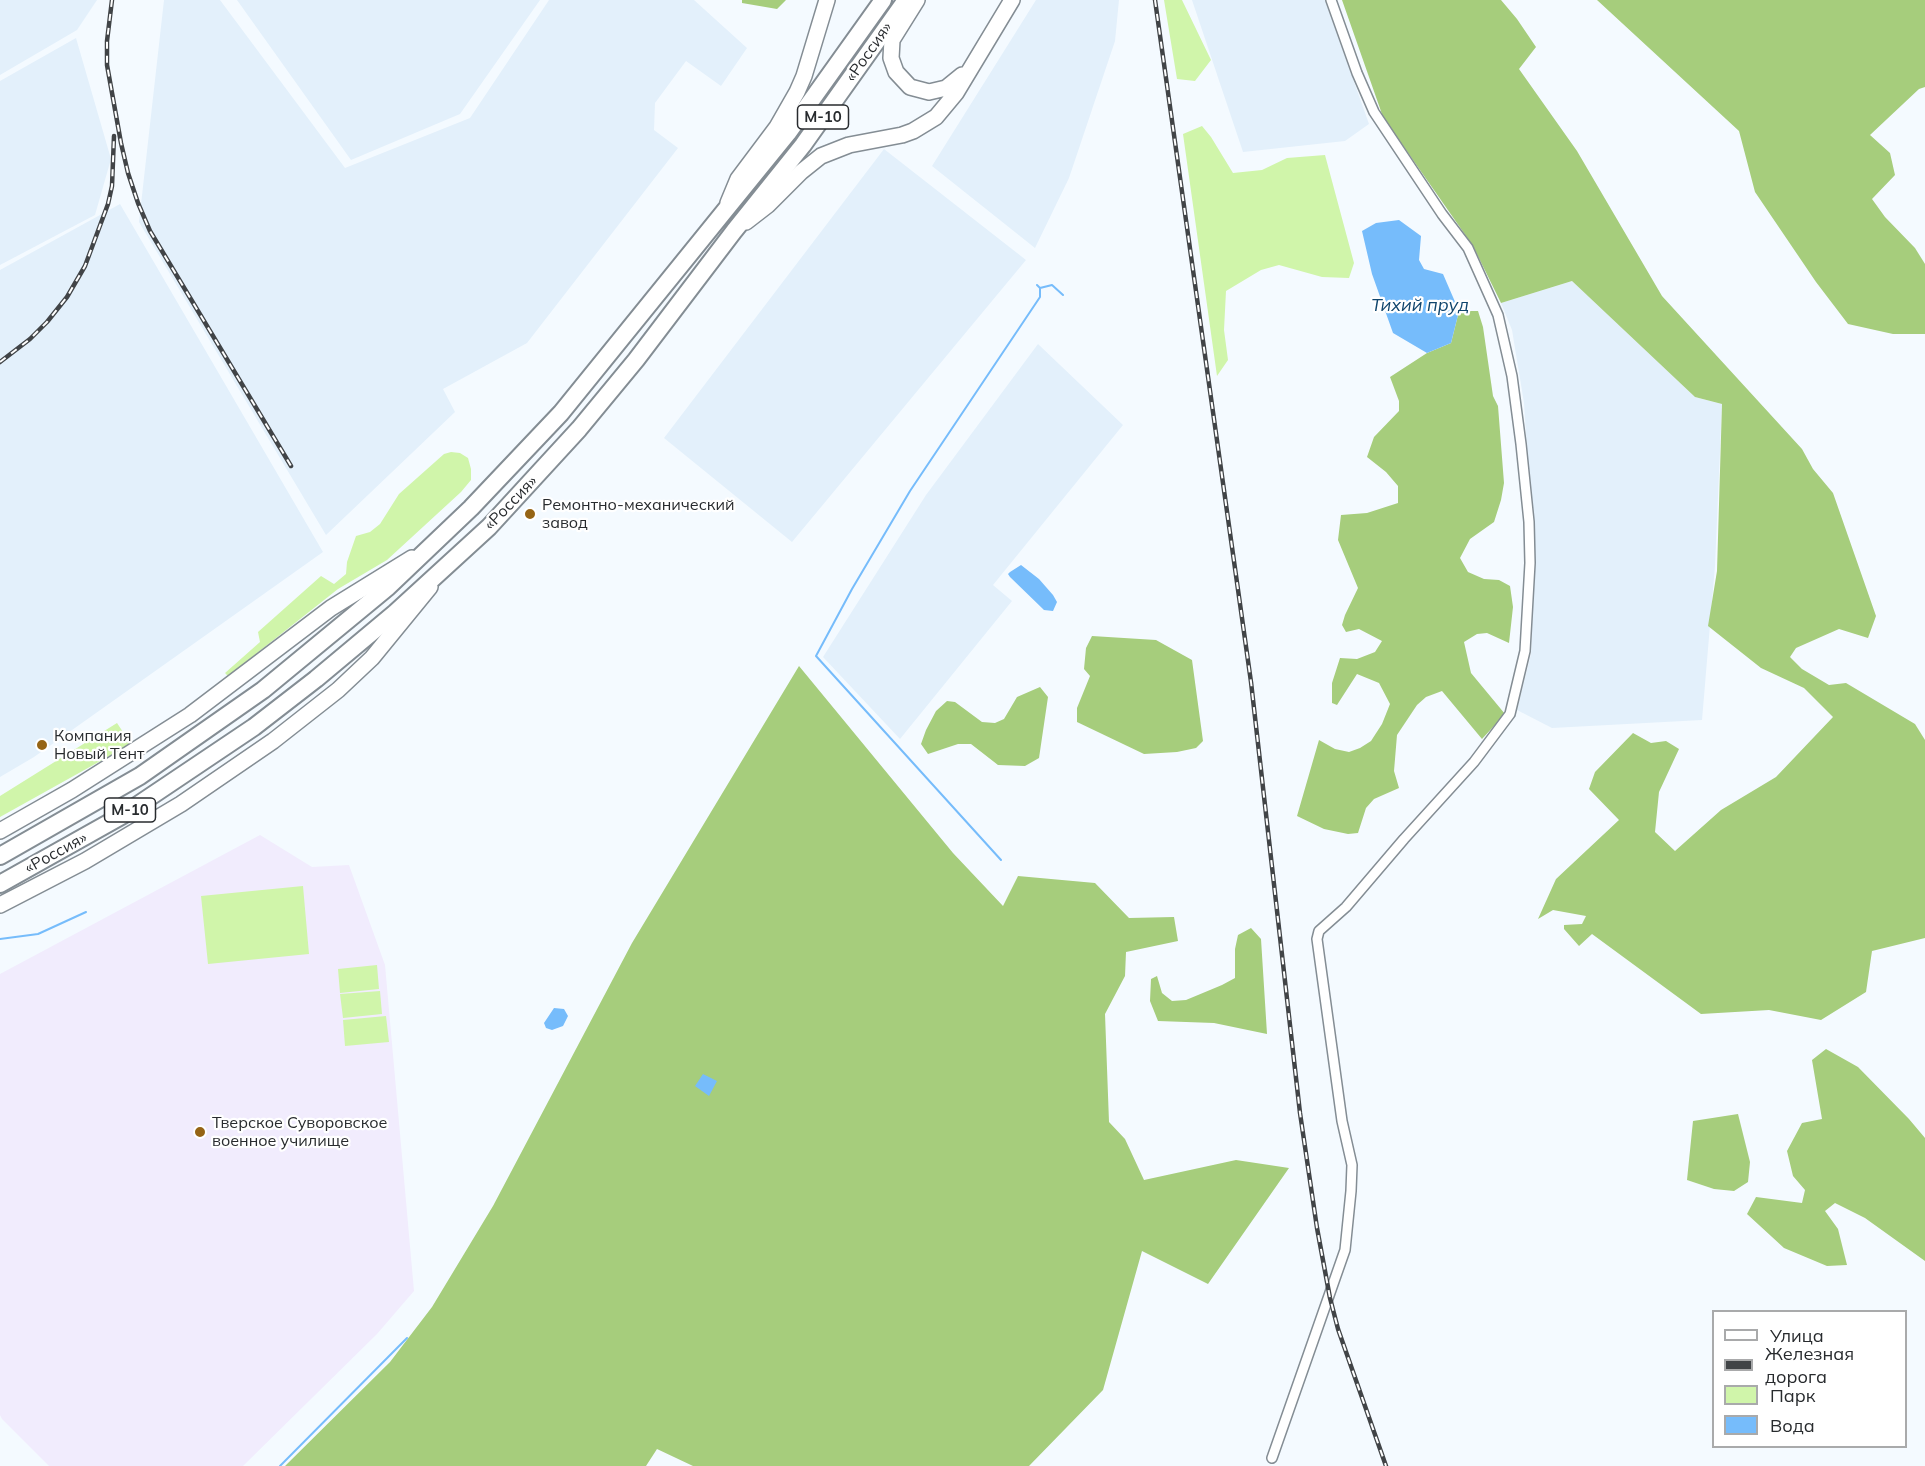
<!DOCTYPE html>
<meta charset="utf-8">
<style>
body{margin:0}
#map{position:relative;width:1925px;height:1466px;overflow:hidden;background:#f4faff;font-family:Mulish,sans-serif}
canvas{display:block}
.legend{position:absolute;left:1712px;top:1310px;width:195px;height:138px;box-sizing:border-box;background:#fff;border:2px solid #a9aaab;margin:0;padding:8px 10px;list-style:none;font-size:18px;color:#282b2e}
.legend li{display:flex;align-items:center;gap:12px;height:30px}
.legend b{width:30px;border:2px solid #a9aaab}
</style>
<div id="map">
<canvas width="1925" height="1466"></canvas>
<ul class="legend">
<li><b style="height:8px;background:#fff"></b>Улица</li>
<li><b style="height:8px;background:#414447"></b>Железная дорога</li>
<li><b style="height:16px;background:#d0f5aa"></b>Парк</li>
<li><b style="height:16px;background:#76bcfb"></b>Вода</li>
</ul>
</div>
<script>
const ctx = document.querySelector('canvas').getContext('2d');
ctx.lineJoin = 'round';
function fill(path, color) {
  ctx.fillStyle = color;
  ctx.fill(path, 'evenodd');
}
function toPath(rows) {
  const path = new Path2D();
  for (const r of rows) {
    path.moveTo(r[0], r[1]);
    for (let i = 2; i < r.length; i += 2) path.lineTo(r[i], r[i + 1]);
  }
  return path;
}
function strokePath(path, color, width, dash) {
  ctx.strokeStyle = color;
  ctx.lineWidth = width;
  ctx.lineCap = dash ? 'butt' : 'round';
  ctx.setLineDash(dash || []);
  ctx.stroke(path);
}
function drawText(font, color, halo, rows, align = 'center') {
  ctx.font = font + ' Mulish,sans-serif';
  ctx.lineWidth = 4.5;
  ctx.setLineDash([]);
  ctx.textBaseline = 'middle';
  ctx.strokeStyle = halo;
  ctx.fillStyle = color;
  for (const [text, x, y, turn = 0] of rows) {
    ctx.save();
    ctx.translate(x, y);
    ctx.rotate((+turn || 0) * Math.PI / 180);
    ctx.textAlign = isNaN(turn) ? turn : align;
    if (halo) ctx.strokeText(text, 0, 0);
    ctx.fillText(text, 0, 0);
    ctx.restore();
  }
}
fill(toPath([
 [0,0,97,0,77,30,0,75],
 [164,0,220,0,345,168,470,118,549,0,694,0,747,48,721,86,686,61,655,103,654,130,678,148,527,343,443,389,455,412,326,535,139,222],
 [237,0,540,0,460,114,351,160],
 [1036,0,1119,0,1115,41,1069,178,1035,248,932,166],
 [1192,0,1325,0,1369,124,1345,141,1243,152],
 [76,38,111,159,95,215,0,265,0,81],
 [884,149,1026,260,792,542,664,438],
 [120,204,323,552,34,757,0,777,0,270],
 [1572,281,1695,397,1722,404,1715,566,1702,720,1552,728,1517,710,1531,654,1534,564,1524,403,1512,330,1501,303],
 [1038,344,1123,425,993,585,1012,601,900,739,823,657,926,495]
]), '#e3f0fb');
fill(toPath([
 [260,835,312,867,349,865,385,965,414,1291,377,1334,243,1466,49,1466,2,1419,0,1415,0,974]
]), '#f1ecfd');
fill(toPath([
 [1164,0,1182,0,1211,60,1195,81,1177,79],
 [1202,126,1211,137,1233,173,1262,170,1287,158,1325,155,1354,263,1349,278,1322,277,1279,265,1261,270,1226,291,1224,330,1228,360,1217,376,1183,134],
 [451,452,460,453,468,458,471,469,471,480,461,492,387,560,338,589,228,676,225,673,260,642,258,632,321,576,334,584,346,574,347,562,356,536,370,532,380,524,399,494,444,454],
 [117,723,131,744,0,817,0,796],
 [303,886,309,954,208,964,201,896],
 [377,965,379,989,340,993,338,969],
 [380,991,382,1014,343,1018,340,994],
 [386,1016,389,1042,345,1046,343,1020]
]), '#d0f5aa');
fill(toPath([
 [742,0,786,0,777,9,742,3],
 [1342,0,1501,0,1517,19,1536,47,1519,69,1577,151,1662,296,1802,449,1813,469,1833,493,1876,616,1868,638,1839,629,1796,648,1790,657,1802,669,1829,685,1846,683,1915,724,1925,740,1925,938,1872,951,1866,992,1821,1020,1769,1010,1701,1014,1592,934,1579,946,1564,929,1564,925,1582,924,1586,916,1553,910,1538,919,1556,879,1619,820,1589,789,1595,772,1633,733,1651,743,1666,741,1679,749,1659,792,1655,832,1675,851,1721,810,1776,777,1833,717,1804,688,1761,668,1708,626,1717,571,1722,404,1695,397,1572,281,1501,303,1473,246,1383,117],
 [1597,0,1925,0,1925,87,1919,89,1870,135,1890,153,1895,175,1872,199,1885,217,1915,248,1925,264,1925,334,1893,334,1848,324,1816,282,1755,192,1739,131],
 [1459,311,1478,311,1483,327,1493,396,1498,406,1504,483,1501,500,1494,522,1470,539,1460,558,1468,572,1484,579,1499,580,1510,586,1513,607,1509,643,1487,633,1477,634,1464,642,1471,673,1505,714,1482,739,1442,691,1426,697,1417,705,1397,735,1394,771,1399,788,1374,799,1366,808,1358,833,1348,834,1324,829,1297,816,1319,740,1335,749,1349,752,1360,748,1371,741,1382,724,1390,704,1379,683,1357,674,1337,705,1332,703,1332,683,1340,658,1357,659,1375,652,1382,641,1359,629,1346,632,1342,625,1345,615,1358,588,1338,540,1341,515,1367,513,1398,503,1398,486,1386,472,1367,457,1374,437,1399,411,1399,401,1390,377,1427,353,1451,343],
 [1092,636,1156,640,1192,660,1203,741,1196,748,1177,752,1144,754,1077,722,1077,708,1090,676,1084,669,1086,648],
 [799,666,953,853,1003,906,1018,876,1095,883,1129,918,1174,917,1178,941,1126,952,1125,976,1105,1014,1109,1122,1125,1139,1144,1180,1236,1160,1289,1168,1208,1284,1142,1251,1103,1390,1029,1466,693,1466,657,1449,646,1466,285,1466,390,1362,432,1307,493,1206,632,943],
 [1040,687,1048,697,1039,758,1025,766,998,765,971,744,958,744,928,754,921,744,926,730,936,711,947,701,955,702,982,722,995,723,1004,719,1017,697],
 [1251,928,1261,939,1267,1034,1214,1023,1158,1021,1150,1001,1151,979,1157,976,1162,993,1172,1001,1186,1000,1222,985,1235,978,1235,949,1238,935],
 [1826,1049,1858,1067,1909,1119,1925,1138,1925,1292,1925,1261,1865,1218,1835,1203,1825,1211,1838,1229,1847,1265,1827,1266,1784,1248,1747,1214,1756,1197,1802,1203,1805,1190,1793,1176,1787,1151,1802,1123,1822,1119,1812,1060],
 [1738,1114,1750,1162,1748,1182,1734,1191,1714,1189,1687,1180,1693,1121]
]), '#a6cd7c');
fill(toPath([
 [1399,220,1421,236,1419,260,1424,269,1443,274,1459,311,1451,343,1427,353,1393,333,1372,274,1362,231,1376,223],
 [1021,565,1039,579,1053,595,1057,602,1053,611,1044,610,1010,577,1008,574,1010,572],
 [554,1008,564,1009,568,1016,563,1026,552,1030,546,1028,544,1023],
 [703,1074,717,1081,709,1096,695,1086]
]), '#76bcfb');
strokePath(toPath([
 [1040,288,1052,285,1063,295],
 [1001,860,816,656,852,589,910,491,1040,297,1040,288,1037,285],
 [0,939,38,934,86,912],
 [280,1466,407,1338]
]), '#76bcfb', 2);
const street = toPath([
 [1272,1458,1345,1250,1351,1191,1352,1165,1342,1121,1317,939,1319,931,1346,907,1404,839,1474,762,1510,714,1525,651,1530,563,1529,522,1521,444,1512,376,1498,315,1468,248,1442,214,1374,112,1357,73,1331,0]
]);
const primary = toPath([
 [917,0,892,40,891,58,896,72,910,87,929,92,946,88,962,75],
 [728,203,738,179,777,127,797,92,804,76,827,0],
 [746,222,768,205,801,172,821,156,849,145,902,135,913,131,936,117,956,93,1012,0],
 [0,831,72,790,190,715,331,608,412,558],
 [0,905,85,861,181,804,273,741,338,690,372,658,430,587]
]);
const highway = toPath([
 [0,856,140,776,263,690,388,587,471,508,561,413,723,213,788,133,883,0],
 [0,884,123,815,254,727,316,679,395,613,489,527,579,429,636,360,734,231,803,145,906,0]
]);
strokePath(street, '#848d94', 12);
strokePath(primary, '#848d94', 18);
strokePath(highway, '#848d94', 20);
strokePath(street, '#fff', 9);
strokePath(primary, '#fff', 15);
strokePath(highway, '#fff', 16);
const rail = toPath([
 [112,0,107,41,107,65,121,143,128,173,138,203,150,231,291,466],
 [1155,0,1251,682,1300,1113,1317,1228,1330,1298,1338,1329,1386,1466],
 [0,362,30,339,47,322,67,297,85,266,108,204,112,186,114,136]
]);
strokePath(rail, '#414447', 4.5);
strokePath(rail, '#fff', 2, [7]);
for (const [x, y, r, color] of [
 [530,514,6,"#956415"],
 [42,745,6,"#956415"],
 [200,1132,6,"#956415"]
]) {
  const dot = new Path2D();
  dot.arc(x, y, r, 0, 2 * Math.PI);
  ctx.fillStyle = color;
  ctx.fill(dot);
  strokePath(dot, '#fff', 2);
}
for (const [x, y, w] of [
 [823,117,51],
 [130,810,51]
]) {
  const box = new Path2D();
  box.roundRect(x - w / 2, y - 12, w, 24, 4.5);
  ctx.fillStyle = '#fff';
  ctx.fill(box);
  strokePath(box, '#282b2e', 1.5);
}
drawText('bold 15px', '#282b2e', null, [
 ["М-10",823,117],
 ["М-10",130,810]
]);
drawText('16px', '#282b2e', '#fff', [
 ["«Россия»",869,52,-55],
 ["«Россия»",511,503,-46],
 ["«Россия»",56,853,-29]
]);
drawText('16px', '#282b2e', '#fff', [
 ["Ремонтно-механический",542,505],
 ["завод",542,523],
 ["Компания",54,736],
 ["Новый Тент",54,754],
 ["Тверское Суворовское",212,1123],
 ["военное училище",212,1141]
], 'left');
drawText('italic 18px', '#10456d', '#fff', [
 ["Тихий пруд",1420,306]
]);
</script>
